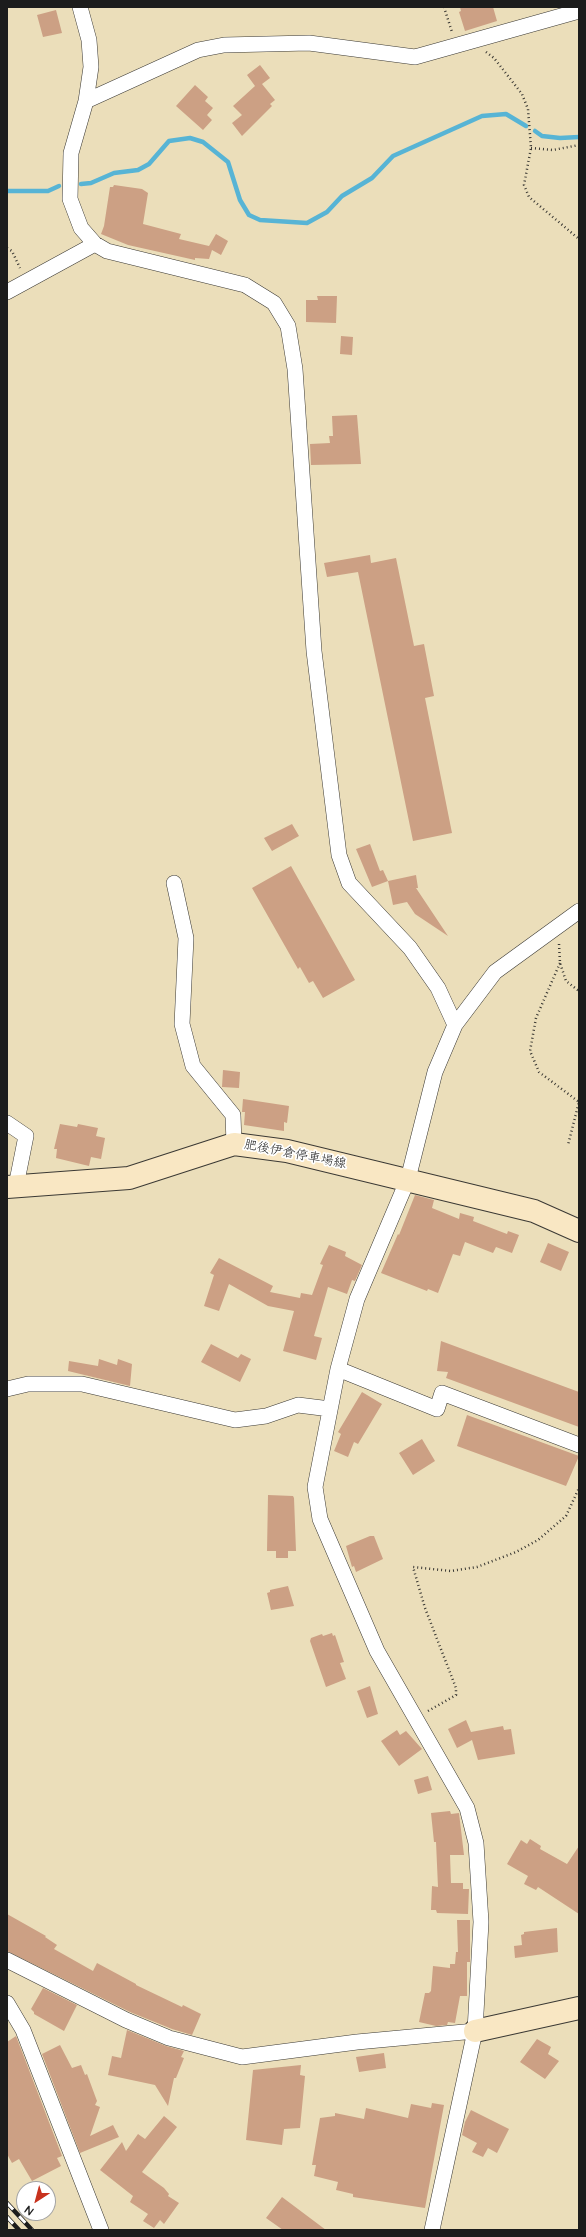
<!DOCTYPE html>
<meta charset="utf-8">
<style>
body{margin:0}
#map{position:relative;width:586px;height:2237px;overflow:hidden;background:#ebdeba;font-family:"Architects Daughter",sans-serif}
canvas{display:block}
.frame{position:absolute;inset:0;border:8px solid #1c1c1c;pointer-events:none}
.north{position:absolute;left:16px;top:2181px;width:40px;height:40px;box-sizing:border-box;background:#fff;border:1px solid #a4a4a4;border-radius:50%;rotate:216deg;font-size:11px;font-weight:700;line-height:16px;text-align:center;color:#1c1c1c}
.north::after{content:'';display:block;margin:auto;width:14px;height:18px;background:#c8321e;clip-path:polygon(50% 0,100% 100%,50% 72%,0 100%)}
</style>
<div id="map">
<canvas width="586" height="2237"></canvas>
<div class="frame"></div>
<div class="north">N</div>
</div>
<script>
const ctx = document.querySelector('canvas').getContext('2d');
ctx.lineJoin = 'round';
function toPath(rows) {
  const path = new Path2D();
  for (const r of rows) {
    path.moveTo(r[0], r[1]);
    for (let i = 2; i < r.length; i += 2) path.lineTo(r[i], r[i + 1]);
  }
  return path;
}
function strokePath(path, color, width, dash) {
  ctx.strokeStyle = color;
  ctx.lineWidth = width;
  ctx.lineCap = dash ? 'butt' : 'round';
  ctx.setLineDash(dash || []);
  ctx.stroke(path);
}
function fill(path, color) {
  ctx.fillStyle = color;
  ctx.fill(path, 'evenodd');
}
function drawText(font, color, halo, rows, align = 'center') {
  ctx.font = font + ' "Architects Daughter","Klee One",sans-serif';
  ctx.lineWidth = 3.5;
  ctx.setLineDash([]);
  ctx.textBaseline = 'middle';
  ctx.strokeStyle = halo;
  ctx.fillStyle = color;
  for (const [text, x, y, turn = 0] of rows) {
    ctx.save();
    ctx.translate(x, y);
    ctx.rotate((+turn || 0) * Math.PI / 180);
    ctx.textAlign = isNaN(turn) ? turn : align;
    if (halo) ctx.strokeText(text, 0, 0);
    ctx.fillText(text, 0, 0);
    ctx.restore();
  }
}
strokePath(toPath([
 [535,131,542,136,560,138,579,137],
 [81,184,91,183,114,173,138,170,149,164,169,141,190,138,203,142,228,162,240,200,249,215,260,220,307,223,327,212,342,196,372,178,393,156,482,116,506,114,526,126],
 [7,191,48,191,59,186]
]), '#57b4d5', 4.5);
fill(toPath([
 [460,7,493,7,497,21,465,31,459,12,461,11],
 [56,10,62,33,43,37,37,15],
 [260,65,270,78,262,84,275,100,270,104,272,106,242,136,232,123,242,115,233,106,255,86,247,75],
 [195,85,208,97,205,101,213,108,207,115,212,120,203,130,176,106],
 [114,185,142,189,148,193,143,224,181,234,179,239,209,246,216,234,228,241,221,255,212,250,209,259,195,258,195,260,128,245,101,234,104,226,110,187,113,187],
 [317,296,337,296,336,323,306,322,306,300,318,300],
 [341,336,353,337,352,355,340,354],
 [357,415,361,464,311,465,310,444,330,443,329,436,333,436,332,416],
 [370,555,371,563,396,558,414,646,424,644,434,696,425,698,452,833,413,841,358,572,327,577,324,563],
 [292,824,299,836,272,851,264,838],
 [370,844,380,871,383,870,388,881,372,887,356,849],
 [291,866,355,980,323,998,313,981,309,983,300,967,298,969,252,888],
 [416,875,418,888,416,888,448,936,415,914,407,902,393,905,388,881],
 [223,1070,240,1072,239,1088,222,1087],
 [243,1099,289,1106,287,1123,284,1122,284,1131,244,1125,245,1112,242,1112],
 [60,1124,77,1127,78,1124,98,1128,96,1136,105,1138,101,1159,91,1157,89,1166,56,1158,57,1149,54,1149],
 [415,1195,434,1200,432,1208,459,1219,460,1213,474,1217,473,1221,507,1234,508,1231,519,1235,512,1253,496,1247,493,1253,465,1242,460,1256,453,1254,438,1293,428,1289,427,1291,381,1273,398,1234,399,1235],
 [548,1243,569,1252,561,1271,540,1262],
 [329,1245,346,1252,345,1256,362,1265,355,1281,352,1280,347,1294,328,1287,314,1336,322,1338,316,1360,283,1351,294,1311,268,1306,229,1284,219,1311,204,1306,214,1275,210,1273,219,1258,273,1286,270,1292,300,1298,301,1293,312,1295,323,1265,320,1264],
 [441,1341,579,1392,579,1427,446,1378,448,1372,437,1371],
 [211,1344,238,1358,241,1354,251,1359,240,1382,201,1362],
 [99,1359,117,1365,118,1359,132,1364,130,1386,68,1371,69,1361,98,1366],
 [362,1392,382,1404,358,1444,354,1442,348,1457,334,1451,341,1434,338,1432],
 [467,1415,579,1456,566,1486,457,1446],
 [422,1439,435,1461,413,1475,399,1453],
 [268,1495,293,1496,294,1498,296,1551,288,1551,288,1558,276,1558,276,1551,267,1551],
 [370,1536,374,1536,383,1559,356,1572,354,1566,352,1567,346,1546],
 [288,1586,294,1606,271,1610,267,1593,270,1592,270,1590],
 [332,1633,333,1636,335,1635,344,1662,340,1663,346,1679,326,1687,310,1641,311,1638,322,1634,323,1636],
 [370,1686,378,1714,367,1718,357,1691],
 [466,1720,471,1732,503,1726,504,1730,511,1729,515,1754,478,1760,472,1740,457,1748,448,1729],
 [397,1730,400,1735,406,1731,422,1749,399,1766,381,1741],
 [428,1776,432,1790,418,1794,414,1780],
 [450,1811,451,1814,459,1813,464,1855,450,1855,451,1883,463,1883,463,1889,469,1889,468,1914,437,1913,436,1910,431,1910,432,1886,438,1887,436,1842,434,1842,431,1813],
 [530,1839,541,1846,540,1849,567,1864,579,1846,579,1914,538,1887,536,1890,524,1884,528,1876,507,1864,521,1840,527,1844],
 [7,1914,46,1936,45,1937,57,1945,54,1949,93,1971,97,1963,136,1984,136,1985,182,2007,183,2005,201,2014,192,2035,172,2029,130,2012,7,1951],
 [457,1920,470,1920,470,1962,467,1962,467,1996,460,1996,455,2023,448,2022,447,2025,436,2026,419,2022,425,1993,429,1993,431,1991,433,1966,450,1968,450,1964,455,1964,456,1952,458,1952],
 [557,1928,558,1952,515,1958,514,1946,522,1945,521,1935,524,1934,524,1932],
 [43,1988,77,2005,64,2031,34,2014,34,2012,31,2009],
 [127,2030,166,2046,184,2051,181,2057,184,2058,176,2078,174,2078,168,2106,155,2085,108,2075,112,2056,121,2058],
 [16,2036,62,2156,57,2158,61,2166,32,2181,19,2159,12,2163,7,2154,7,2042],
 [537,2039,551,2047,548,2054,559,2061,545,2079,520,2062],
 [60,2045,72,2068,81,2065,85,2075,87,2074,97,2101,95,2105,100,2107,90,2136,113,2125,119,2137,80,2153,42,2054],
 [384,2053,386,2068,359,2072,356,2057],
 [301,2065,300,2075,305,2076,300,2128,284,2129,282,2145,246,2140,253,2070],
 [432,2103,444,2105,425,2208,353,2197,353,2194,336,2190,338,2182,314,2176,316,2165,312,2165,320,2118,335,2116,335,2113,364,2119,366,2108,408,2118,411,2104,431,2108],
 [471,2110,509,2129,497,2153,488,2148,483,2157,472,2152,477,2143,462,2135,465,2122],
 [164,2116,177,2127,142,2172,164,2188,169,2194,168,2196,179,2203,164,2224,160,2220,154,2228,143,2221,148,2214,130,2202,133,2196,100,2170,122,2142,126,2151,138,2134,145,2139],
 [282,2197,326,2230,283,2230,266,2218]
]), '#cca084');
const street = toPath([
 [80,7,89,40,91,67,86,101,71,153,70,199,81,228,95,244,107,251,245,285,274,303,288,326,295,369,314,651,339,855,349,883,410,948,438,988,455,1025],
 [86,101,198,50,224,45,309,43,415,57,579,11],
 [7,292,95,244],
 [174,883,186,938,182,1024,193,1066,233,1115,234,1144],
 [7,1123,26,1136,16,1186],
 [338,1369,437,1409,442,1393,579,1445],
 [7,1389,28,1384,82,1384,235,1420,266,1416,298,1405,330,1409],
 [7,1960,126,2020,169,2038,242,2057,357,2042,475,2031],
 [7,2003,23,2030,101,2230],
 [432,2230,475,2031,481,1922,476,1843,467,1808,377,1651,320,1519,315,1487,338,1369,357,1299,408,1179,435,1072,455,1025,495,972,579,911]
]);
const secondary = toPath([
 [7,1187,129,1178,234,1144,287,1151,534,1211,579,1231],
 [475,2031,579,2008]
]);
strokePath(street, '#3b3934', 16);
strokePath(secondary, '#3b3934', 24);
strokePath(toPath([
 [444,7,452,32],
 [486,52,494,58,522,94,528,109,531,148,524,185,529,197,579,239],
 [531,148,553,150,579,145],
 [7,248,12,251,20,268],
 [559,944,560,963,566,981,579,991],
 [560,963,536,1018,530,1051,539,1072,579,1102,568,1145],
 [428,1711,456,1695,456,1688,425,1608,413,1567,451,1571,477,1567,516,1552,538,1540,566,1516,579,1488]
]), '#3b3934', 2.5, [1, 3]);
strokePath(street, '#fff', 15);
strokePath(secondary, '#f9e7c3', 22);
const rail = toPath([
 [7,2203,32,2230],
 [7,2217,19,2230]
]);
strokePath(rail, '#1c1c1c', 4.5);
strokePath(rail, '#fff', 3, [9]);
drawText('13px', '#1c1c1c', '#fff', [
 ["肥後伊倉停車場線",295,1155,11]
]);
</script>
